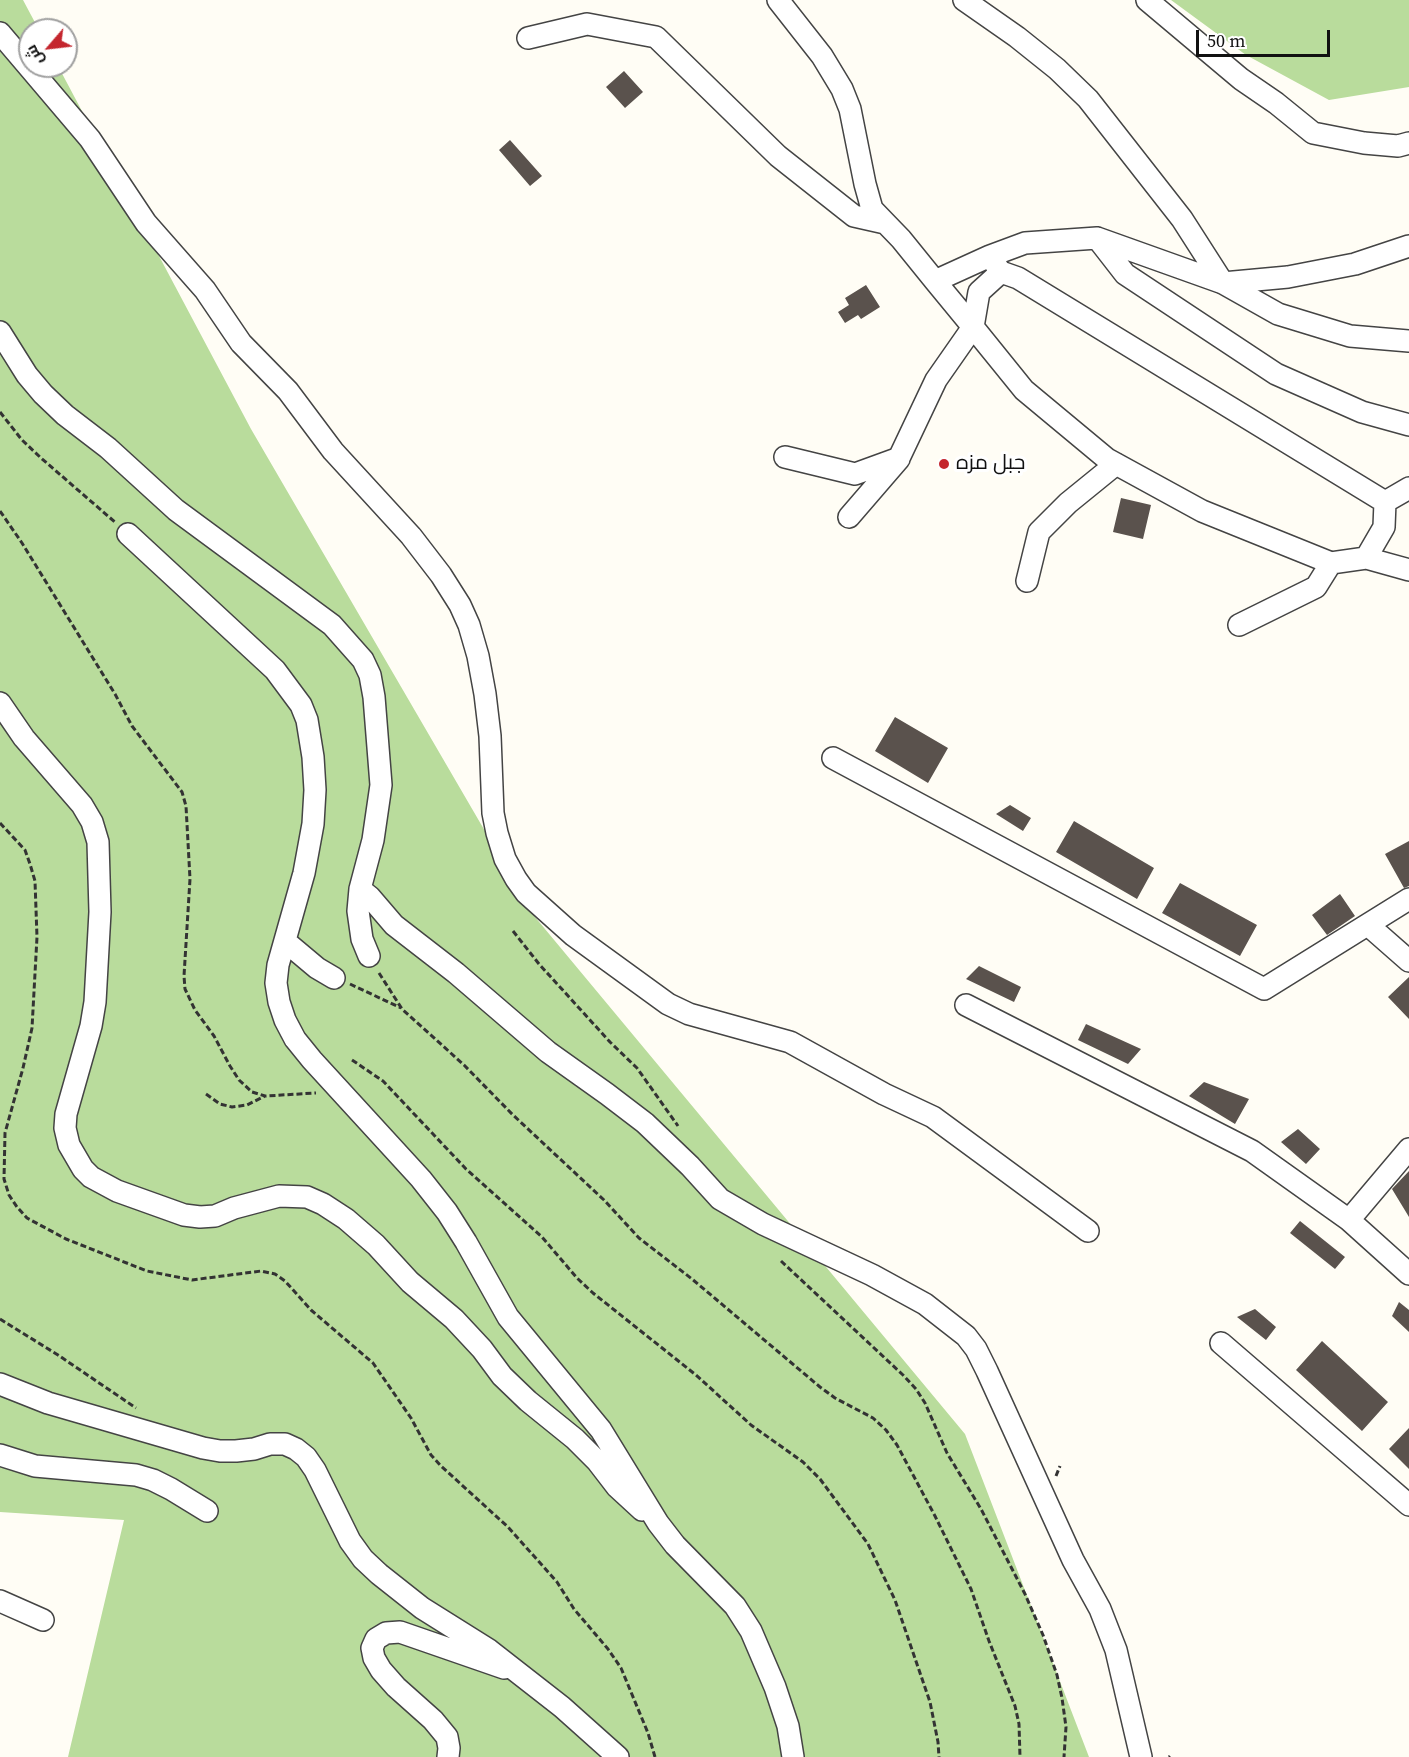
<!DOCTYPE html>
<meta charset="utf-8">
<style>
body{margin:0}
#map{position:relative;width:1409px;height:1757px;overflow:hidden;background:#fffdf5;font-family:"Source Serif 4",Cairo,serif}
canvas{display:block}
.north{position:absolute;left:18px;top:18px;width:60px;height:60px;box-sizing:border-box;background:#fff;border:2px solid #a0a0a0;border-radius:50%;rotate:242deg;font-size:16px;font-weight:700;line-height:24px;text-align:center;color:#111}
.north::after{content:'';display:block;margin:auto;width:21px;height:27px;background:#c4262e;clip-path:polygon(50% 0,100% 100%,50% 72%,0 100%)}
.scale{position:absolute;left:1196px;top:30px;width:134px;height:27px;box-sizing:border-box;border:3px solid #111;border-top:0;padding-left:8px;font-size:18px;line-height:21px;white-space:nowrap;color:#111;-webkit-text-stroke:4px #fff;paint-order:stroke}
</style>
<div id="map">
<canvas width="1409" height="1757"></canvas>
<div class="north">ش</div>
<div class="scale">50 m</div>
</div>
<script>
const ctx = document.querySelector('canvas').getContext('2d');
ctx.lineJoin = 'round';
function fill(path, color) {
  ctx.fillStyle = color;
  ctx.fill(path, 'evenodd');
}
function toPath(rows) {
  const path = new Path2D();
  for (const r of rows) {
    path.moveTo(r[0], r[1]);
    for (let i = 2; i < r.length; i += 2) path.lineTo(r[i], r[i + 1]);
  }
  return path;
}
function strokePath(path, color, width, dash) {
  ctx.strokeStyle = color;
  ctx.lineWidth = width;
  ctx.lineCap = dash ? 'butt' : 'round';
  ctx.setLineDash(dash || []);
  ctx.stroke(path);
}
function drawText(font, color, halo, rows, align = 'center') {
  ctx.font = font + ' "Source Serif 4",Cairo,serif';
  ctx.lineWidth = 6;
  ctx.setLineDash([]);
  ctx.textBaseline = 'middle';
  ctx.strokeStyle = halo;
  ctx.fillStyle = color;
  for (const [text, x, y, turn = 0] of rows) {
    ctx.save();
    ctx.translate(x, y);
    ctx.rotate((+turn || 0) * Math.PI / 180);
    ctx.textAlign = isNaN(turn) ? turn : align;
    if (halo) ctx.strokeText(text, 0, 0);
    ctx.fillText(text, 0, 0);
    ctx.restore();
  }
}
fill(toPath([
 [0,0,23,0,39,30,30,30,30,66,58,66,251,429,535,917,965,1434,1089,1757,68,1757,124,1520,0,1512],
 [1171,0,1409,0,1409,87,1329,100,1246,55]
]), '#b9dc9c');
fill(toPath([
 [624,71,643,92,625,108,606,87],
 [510,140,542,176,530,186,499,150],
 [866,285,880,307,861,319,858,315,845,323,838,312,849,305,845,298],
 [1121,498,1151,505,1143,539,1113,532],
 [895,717,948,748,928,783,875,751],
 [1010,805,1031,818,1023,831,996,814],
 [1074,821,1154,868,1137,899,1056,852],
 [1409,841,1409,886,1404,888,1385,854],
 [1180,883,1257,925,1240,956,1162,913],
 [1340,894,1355,916,1327,935,1312,915],
 [979,966,1021,987,1014,1002,966,979],
 [1409,977,1409,1019,1388,997],
 [1086,1024,1141,1049,1128,1064,1078,1040],
 [1204,1082,1249,1099,1235,1124,1189,1096],
 [1298,1129,1320,1149,1306,1164,1281,1142],
 [1409,1171,1409,1217,1392,1189],
 [1300,1221,1345,1257,1335,1269,1290,1233],
 [1399,1302,1409,1310,1409,1332,1392,1316],
 [1255,1309,1276,1327,1266,1340,1237,1317],
 [1322,1341,1388,1402,1362,1431,1296,1370],
 [1409,1428,1409,1469,1389,1449]
]), '#5a524d');
const minor = toPath([
 [778,0,822,56,842,89,850,109,865,184,872,209,901,239,935,281,973,327,1024,390,1107,459,1202,511,1331,563,1366,558,1384,527,1385,502,1018,278,1001,272,979,292,973,327,936,380,899,458,855,474,785,457],
 [964,0,1017,37,1057,69,1088,99,1182,219,1223,283,1288,277,1355,264,1409,246],
 [1147,0,1241,79,1276,103,1313,133,1364,143,1398,146,1409,143],
 [0,33,90,139,146,223,205,290,241,343,288,391,333,451,411,536,441,575,460,605,469,625,478,656,485,694,490,736,493,813,497,833,505,859,516,879,526,893,573,935,668,1004,689,1014,790,1042,884,1094,933,1117,1088,1231],
 [528,38,587,24,656,37,778,156,854,216,885,223],
 [1097,238,1125,274,1276,374,1362,412,1409,425],
 [990,256,1025,243,1097,238,1223,283,1278,314,1350,336,1409,341],
 [935,281,990,256,998,268],
 [0,332,27,375,43,394,65,415,108,448,176,510,332,625,363,660,370,675,374,697,381,785,373,840,360,889,358,911,362,939,369,956],
 [1385,502,1409,488],
 [849,517,899,459],
 [128,534,275,670,301,705,307,720,313,757,315,790,313,824,304,873,278,965,276,983,279,1002,285,1020,295,1039,312,1060,421,1179,447,1212,466,1242,508,1317,601,1430,658,1523,675,1545,735,1606,751,1631,775,1687,788,1726,793,1757],
 [1366,558,1409,570],
 [1027,581,1039,532,1068,503,1116,464],
 [1239,625,1316,587,1331,563],
 [0,703,24,738,82,805,92,822,98,842,100,912,95,1002,91,1026,66,1114,65,1128,69,1145,83,1169,91,1177,117,1191,184,1215,200,1217,215,1216,234,1208,279,1196,307,1197,323,1204,346,1219,376,1245,410,1282,454,1319,482,1349,502,1376,528,1401,575,1439,597,1461,617,1487,642,1510],
 [833,758,1264,989,1409,899],
 [360,889,370,897,394,925,456,973,548,1052,607,1094,645,1123,690,1166,720,1199,763,1224,872,1275,925,1304,966,1336,976,1349,987,1371,1073,1560,1100,1609,1116,1650,1141,1757],
 [1368,925,1409,961],
 [286,942,317,968,334,978],
 [966,1005,1252,1151,1349,1220],
 [1409,1149,1349,1220,1409,1274],
 [1221,1343,1409,1505],
 [0,1384,48,1403,203,1448,220,1451,236,1451,254,1449,270,1444,285,1444,296,1449,306,1457,315,1470,350,1541,363,1559,379,1574,422,1608,489,1650,562,1707,618,1757],
 [0,1455,35,1466,136,1475,153,1480,171,1489,207,1511],
 [0,1601,43,1620],
 [448,1757,449,1748,447,1737,433,1720,396,1687,381,1670,374,1658,372,1648,376,1639,386,1633,400,1632,504,1668]
]);
strokePath(minor, '#444', 24);
strokePath(toPath([
 [0,412,22,440,41,458,116,523],
 [0,511,22,543,115,694,132,726,182,792,186,806,190,879,184,976,185,989,195,1010,214,1036,230,1066,239,1080,252,1092,265,1096,316,1093],
 [0,823,25,850,30,864,35,881,37,937,32,1028,23,1068,5,1133,4,1179,9,1195,17,1207,27,1218,66,1239,147,1271,192,1280,261,1271,275,1274,285,1281,311,1310,373,1363,411,1418,431,1455,441,1466,508,1527,557,1582,574,1609,608,1649,621,1668,648,1733,655,1757],
 [513,931,539,964,610,1042,637,1068,678,1126],
 [379,973,402,1009,464,1065,513,1115,604,1200,639,1238,692,1279,820,1387,835,1398,873,1418,886,1430,897,1445,935,1516,971,1589,989,1641,1015,1706,1019,1724,1020,1757],
 [350,984,401,1008],
 [352,1060,383,1081,466,1169,542,1237,577,1278,593,1293,696,1375,751,1425,803,1462,820,1479,868,1544,895,1600,930,1702,938,1742,939,1757],
 [206,1094,220,1104,232,1107,247,1105,265,1096],
 [781,1261,903,1375,916,1389,925,1403,947,1453,981,1509,1025,1594,1043,1635,1057,1675,1062,1698,1066,1727,1064,1757],
 [0,1319,58,1355,136,1408],
 [1056,1476,1060,1466],
 [1169,1757,1170,1756]
]), '#333', 3, [6, 3]);
strokePath(minor, '#fff', 21);
for (const [x, y, r, color] of [
 [944,464,6,"#c4262e"]
]) {
  const dot = new Path2D();
  dot.arc(x, y, r, 0, 2 * Math.PI);
  ctx.fillStyle = color;
  ctx.fill(dot);
  strokePath(dot, '#fff', 2);
}
drawText('21px', '#111', '#fff', [
 ["جبل مزه",956,464]
], 'left');
</script>
